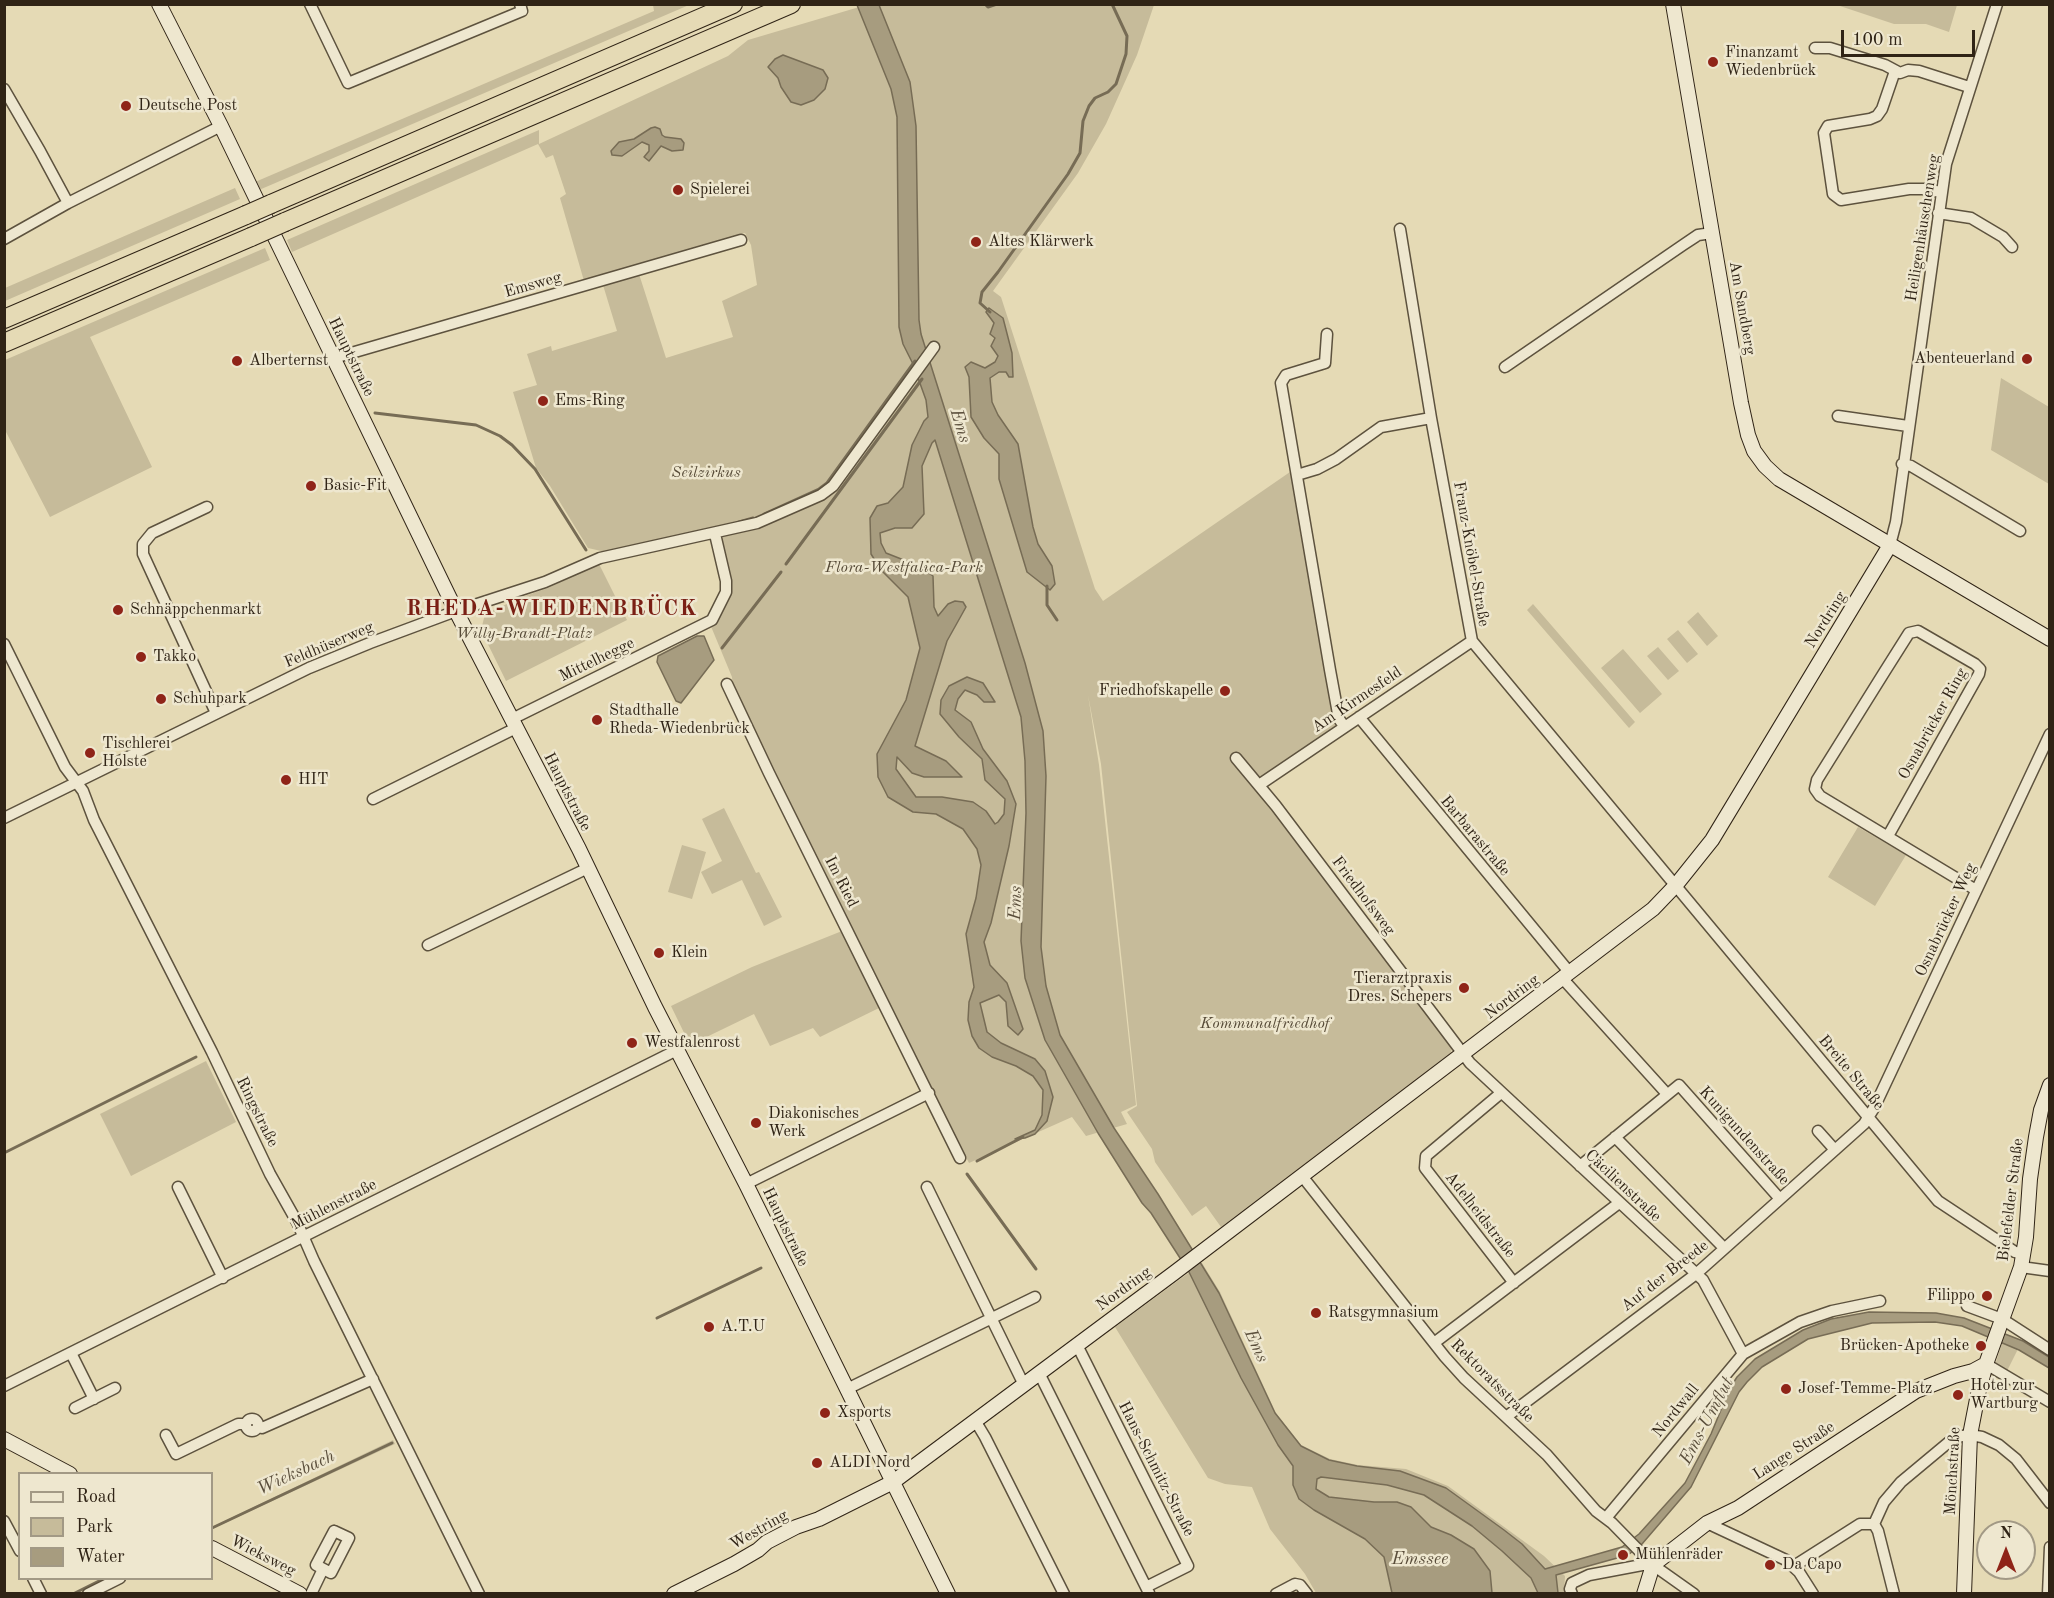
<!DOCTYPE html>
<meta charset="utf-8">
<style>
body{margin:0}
#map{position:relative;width:2054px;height:1598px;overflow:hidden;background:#e5dab5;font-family:"Old Standard TT",serif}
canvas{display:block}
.frame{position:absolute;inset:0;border:6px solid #302416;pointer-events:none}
.legend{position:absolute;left:18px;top:1472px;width:195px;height:108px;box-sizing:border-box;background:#eee7cf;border:2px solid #a29985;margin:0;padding:8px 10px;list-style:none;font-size:18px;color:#302416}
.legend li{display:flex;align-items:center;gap:12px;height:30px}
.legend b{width:30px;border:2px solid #a29985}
.north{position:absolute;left:1976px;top:1520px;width:60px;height:60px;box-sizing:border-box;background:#eee7cf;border:2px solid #a29985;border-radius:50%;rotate:0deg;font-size:16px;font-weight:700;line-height:24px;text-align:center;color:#302416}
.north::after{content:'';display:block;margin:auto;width:21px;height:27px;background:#8f2418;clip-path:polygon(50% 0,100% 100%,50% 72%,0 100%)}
.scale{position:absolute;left:1841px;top:30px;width:134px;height:27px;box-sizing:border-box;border:3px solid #302416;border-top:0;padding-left:8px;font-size:18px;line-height:21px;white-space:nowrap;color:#302416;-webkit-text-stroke:4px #eee7cf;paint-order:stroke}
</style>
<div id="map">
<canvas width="2054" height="1598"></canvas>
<div class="frame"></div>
<ul class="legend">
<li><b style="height:8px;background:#eee7cf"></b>Road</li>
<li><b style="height:16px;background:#c6bb9a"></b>Park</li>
<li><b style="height:16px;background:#a79c7f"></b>Water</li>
</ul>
<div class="north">N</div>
<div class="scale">100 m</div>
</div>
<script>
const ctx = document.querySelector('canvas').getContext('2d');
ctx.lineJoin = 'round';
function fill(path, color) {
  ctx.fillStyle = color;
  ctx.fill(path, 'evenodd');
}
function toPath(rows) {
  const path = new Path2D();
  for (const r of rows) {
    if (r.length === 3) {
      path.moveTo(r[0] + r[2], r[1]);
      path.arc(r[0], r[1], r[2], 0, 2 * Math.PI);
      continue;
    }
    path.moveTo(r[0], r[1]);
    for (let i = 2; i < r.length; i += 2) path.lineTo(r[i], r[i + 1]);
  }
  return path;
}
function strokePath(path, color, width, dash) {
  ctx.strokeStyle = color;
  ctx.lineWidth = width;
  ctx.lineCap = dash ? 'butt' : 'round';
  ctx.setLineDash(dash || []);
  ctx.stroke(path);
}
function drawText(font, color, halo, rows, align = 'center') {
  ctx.font = font + ' "Old Standard TT",serif';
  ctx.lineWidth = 5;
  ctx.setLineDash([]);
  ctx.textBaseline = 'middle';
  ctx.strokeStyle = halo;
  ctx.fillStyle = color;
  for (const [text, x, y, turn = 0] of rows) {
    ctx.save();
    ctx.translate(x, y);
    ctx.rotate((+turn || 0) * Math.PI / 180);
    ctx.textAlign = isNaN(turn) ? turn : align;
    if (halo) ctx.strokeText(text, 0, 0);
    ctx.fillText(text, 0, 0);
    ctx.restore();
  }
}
fill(toPath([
 [653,5,689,5,259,190,255,182,654,11],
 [866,5,1154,5,1137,55,1106,124,1078,173,993,291,1001,297,1095,589,1103,601,1290,472,1337,727,1251,784,1452,1047,1451,1053,1221,1227,1206,1206,1192,1216,1155,1162,1152,1149,1127,1112,1137,1106,1101,764,1088,695,1099,765,1136,1105,1121,1112,1127,1124,1086,1136,1072,1117,969,1163,733,690,732,677,710,624,729,593,717,529,610,553,588,548,550,486,536,468,513,392,537,385,527,354,551,346,552,351,617,331,603,285,639,274,666,358,733,337,722,301,757,285,751,245,745,233,584,281,560,198,566,194,553,155,546,158,538,144,292,252,287,240,539,130,539,144,728,56,748,40],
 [1837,5,1957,5,1949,32,1926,24,1894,24],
 [235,188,240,199,5,301,5,288],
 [265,248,270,260,90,337,152,467,50,517,5,430,5,360],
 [2001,378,2049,407,2049,484,1991,450],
 [599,564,627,620,506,681,481,630,485,614,522,597,548,588],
 [1533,604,1635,722,1629,728,1527,610],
 [1698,612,1718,636,1707,646,1687,622],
 [1678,630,1698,654,1687,663,1667,639],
 [1658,647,1679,671,1668,680,1647,656],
 [1623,649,1662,694,1640,713,1601,668],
 [724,808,756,873,759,872,782,917,764,926,742,880,712,894,701,872,722,861,702,819],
 [1858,827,1906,855,1875,906,1828,877],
 [682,845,706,852,692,899,668,892],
 [842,931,879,1008,820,1037,813,1028,770,1046,754,1014,690,1045,671,1006,752,967],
 [206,1061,236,1122,131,1176,100,1114],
 [1202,1263,1220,1292,1276,1413,1301,1445,1330,1459,1358,1465,1406,1469,1448,1486,1544,1556,1565,1576,1564,1593,1316,1593,1305,1574,1270,1529,1252,1487,1225,1484,1208,1478,1115,1327],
 [2002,1343,2018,1349,2007,1371,1995,1365],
 [393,1440,395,1444,212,1529,212,1527]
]), '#c6bb9a');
const water = toPath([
 [857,5,879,5,910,82,916,126,919,320,921,334,1025,663,1043,731,1046,776,1041,947,1046,986,1060,1035,1114,1128,1158,1194,1219,1293,1275,1413,1301,1446,1329,1460,1357,1466,1400,1471,1446,1488,1504,1530,1522,1544,1545,1569,1622,1547,1639,1534,1685,1483,1711,1434,1730,1388,1737,1377,1755,1359,1803,1330,1831,1319,1869,1312,1936,1313,1964,1318,2023,1341,2049,1357,2049,1368,2019,1350,1962,1326,1935,1322,1872,1323,1808,1339,1762,1367,1747,1382,1739,1392,1691,1487,1642,1544,1628,1555,1556,1575,1558,1593,1538,1593,1531,1578,1502,1551,1472,1526,1424,1495,1387,1485,1321,1477,1317,1479,1316,1489,1329,1497,1374,1502,1397,1502,1411,1507,1431,1527,1451,1535,1474,1549,1490,1571,1492,1593,1392,1593,1384,1557,1365,1539,1314,1510,1299,1499,1293,1485,1293,1466,1278,1445,1241,1378,1189,1272,1151,1213,1142,1203,1098,1133,1045,1040,1025,978,1021,941,1026,813,1025,761,1021,717,935,440,932,443,922,466,924,514,912,528,895,528,880,533,881,543,886,553,919,566,933,576,934,607,938,616,948,604,955,601,963,602,966,607,947,641,915,746,946,761,962,777,924,777,912,773,897,757,896,769,916,797,942,797,973,802,986,811,995,824,998,822,1004,814,1005,799,985,780,982,759,959,737,940,714,941,700,949,686,967,677,983,683,995,702,984,702,977,695,965,690,958,699,955,710,971,722,983,749,1007,781,1016,804,1009,846,991,923,984,942,990,965,1007,983,1023,1029,1018,1035,1008,1026,1006,1002,999,995,980,1003,987,1032,1001,1043,1035,1059,1045,1071,1053,1097,1047,1121,1035,1134,1025,1138,1015,1139,1035,1130,1042,1115,1043,1090,1033,1076,1016,1066,992,1057,979,1048,972,1036,968,1020,969,1002,974,987,966,934,976,898,981,865,977,849,963,829,936,814,913,812,888,797,878,777,877,754,906,700,920,648,908,597,881,570,871,554,870,518,877,506,888,503,903,487,912,445,924,421,928,417,926,400,913,364,903,344,899,327,897,117,891,89,857,5],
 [783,55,823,70,828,78,825,89,814,100,801,105,791,102,781,87,778,78,768,67,775,59,783,55],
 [655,127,660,129,662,135,665,137,681,139,684,143,683,150,672,151,661,146,649,161,644,157,649,151,649,145,642,142,622,156,612,155,611,151,619,142,634,139,651,128,655,127],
 [989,308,1003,318,1012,353,1013,377,1009,377,1006,372,999,372,990,378,992,402,998,415,1018,444,1033,527,1038,544,1052,566,1055,584,1050,590,1027,572,999,479,999,454,984,438,971,417,969,377,965,367,971,362,985,368,995,362,998,356,991,346,995,338,990,334,994,323,986,312,989,308],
 [697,636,704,636,714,660,681,703,676,701,657,662,658,656,697,636]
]);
fill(water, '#a79c7f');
strokePath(water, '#776c55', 1.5);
strokePath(toPath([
 [985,4,988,7,997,4],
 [990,312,980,303,982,292,998,272,1068,174,1080,153,1083,121,1089,106,1095,98,1108,92,1116,84,1126,54,1127,36,1112,4],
 [375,413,476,425,500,436,512,445,535,469,586,550],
 [764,514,819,489,827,483,915,361],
 [739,522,753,518],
 [786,564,922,379],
 [1047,586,1047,605,1057,620],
 [722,648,781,572],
 [4,1153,196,1057],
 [977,1161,1023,1137],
 [967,1174,1036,1269],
 [657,1318,761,1268],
 [212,1528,392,1443],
 [73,1594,105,1578]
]), '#776c55', 3);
const street = toPath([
 [310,4,348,83,522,11,520,4],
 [1815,48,1830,48,1885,65,1900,73,1908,70,1919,71,1969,87],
 [1895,71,1882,109,1877,116,1870,119,1828,126,1824,133,1833,194,1841,200,1909,189,1924,189,1941,192],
 [4,89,40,151,68,203],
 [1938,213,1971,218,2003,237,2012,247],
 [1400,229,1431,418,1472,641,1938,1201,2015,1252,2024,1254],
 [4,239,68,203,221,126],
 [1327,334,1325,363,1286,375,1281,383,1330,670,1339,719,1344,726],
 [334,358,741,240],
 [1505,367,1683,245,1698,235,1712,233],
 [1838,416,1908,426],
 [1902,464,1911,466,2020,531],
 [1297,475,1317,469,1336,459,1381,427,1431,418],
 [207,507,152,533,143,544,143,554,216,713],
 [1890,545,1896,522,1946,164,1997,4],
 [4,644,65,767,83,791,94,820,212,1052,270,1174,297,1222,314,1261,479,1594],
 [727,684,769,773,960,1158],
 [1359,717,1570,973],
 [512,719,712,620,726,592,726,581,715,534],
 [1236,758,1276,806,1470,1063,1703,1280,1743,1354],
 [1259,785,1472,641],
 [373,799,516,728],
 [4,818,309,668,370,643,456,611,545,582,600,558,757,523,821,495,833,486,934,347],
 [1888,836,1979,674,1980,669,1975,664,1918,631,1909,633,1885,671,1817,780,1815,789,1820,796,1976,890],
 [428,945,588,868],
 [1563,979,1667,1094],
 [1501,1093,1426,1156,1425,1168,1514,1283],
 [1818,1131,1835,1150],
 [1615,1137,1724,1248],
 [1580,1166,1679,1085,1780,1199],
 [1302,1176,1445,1357,1464,1378,1547,1455,1596,1511,1612,1523,1653,1565,1694,1594],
 [746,1184,929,1093],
 [178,1187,223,1278],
 [927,1187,1024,1385],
 [2021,1267,2050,1271],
 [1967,1306,2002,1319,2050,1350],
 [1434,1343,1619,1203],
 [1077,1345,1188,1566,1146,1587],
 [71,1353,94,1399],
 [1986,1364,2050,1402],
 [1039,1373,1149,1593],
 [4,1386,677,1050],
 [847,1389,1035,1297],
 [75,1408,115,1388],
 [1506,1417,1696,1274,1864,1124,1874,1108,2050,734],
 [252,1425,6],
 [976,1422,985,1437,1064,1594],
 [258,1427,262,1428,373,1379],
 [166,1435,176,1454,238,1424,246,1424],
 [1606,1518,1743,1354,1800,1322,1832,1311,1880,1301],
 [4,1521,20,1551],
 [1707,1523,1786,1560,1799,1572,1813,1594],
 [1874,1524,1884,1502,1901,1482,1955,1437,1970,1435,1982,1437,1999,1445,2016,1459,2050,1503],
 [1874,1524,1878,1531,1894,1594],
 [334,1531,349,1538,331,1573,316,1565,334,1531],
 [1794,1566,1860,1524,1874,1524],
 [33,1578,41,1594],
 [88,1594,120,1578],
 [311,1594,323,1569],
 [1276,1594,1295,1584,1300,1585,1307,1594],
 [1572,1594,1570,1589,1572,1583,1589,1575,1642,1565,1653,1565],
 [2048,1594,2050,1547]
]);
const secondary = toPath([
 [159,4,221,126,456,611,579,849,655,1007,746,1184,948,1594],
 [1673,4,1741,403,1748,435,1754,451,1765,466,1779,479,2050,639],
 [4,1439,70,1474],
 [212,1548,300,1594],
 [674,1594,734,1564,758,1550,767,1542,796,1527,819,1519,893,1482,1174,1273,1653,909,1676,885,1712,840,1890,545],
 [1644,1594,1653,1565,1707,1523,1738,1508,1916,1391,1954,1376,1973,1371,1986,1364],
 [1964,1594,1970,1435,1978,1394,1986,1364,2021,1267,2026,1237,2030,1179,2036,1137,2041,1110,2050,1085]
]);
const highway = toPath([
 [271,204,733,4],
 [285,222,791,4],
 [4,319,246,215],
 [4,343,251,237]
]);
strokePath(street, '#5d523e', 13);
strokePath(secondary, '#302416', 16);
strokePath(highway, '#302416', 20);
strokePath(street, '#eee7cf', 10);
strokePath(secondary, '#eee7cf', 14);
strokePath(highway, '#e5dab5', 18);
const highwayBridge = toPath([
 [246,215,271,204],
 [251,237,285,222]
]);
strokePath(highwayBridge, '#302416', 20, []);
strokePath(highwayBridge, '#e5dab5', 18);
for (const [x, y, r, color] of [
 [1713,62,6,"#8f2418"],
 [126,106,6,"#8f2418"],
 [678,190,6,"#8f2418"],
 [976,242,6,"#8f2418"],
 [2027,359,6,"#8f2418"],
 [237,361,6,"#8f2418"],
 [543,401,6,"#8f2418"],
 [311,486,6,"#8f2418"],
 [118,610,6,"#8f2418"],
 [141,657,6,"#8f2418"],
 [1225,691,6,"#8f2418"],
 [161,699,6,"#8f2418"],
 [597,720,6,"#8f2418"],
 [90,753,6,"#8f2418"],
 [286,780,6,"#8f2418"],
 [659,953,6,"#8f2418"],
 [1464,988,6,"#8f2418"],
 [632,1043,6,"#8f2418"],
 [756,1123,6,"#8f2418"],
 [1987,1296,6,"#8f2418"],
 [1316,1313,6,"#8f2418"],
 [709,1327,6,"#8f2418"],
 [1981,1346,6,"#8f2418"],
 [1786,1389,6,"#8f2418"],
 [1958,1395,6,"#8f2418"],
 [825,1413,6,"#8f2418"],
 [817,1463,6,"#8f2418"],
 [1623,1555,6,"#8f2418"],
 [1770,1565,6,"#8f2418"]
]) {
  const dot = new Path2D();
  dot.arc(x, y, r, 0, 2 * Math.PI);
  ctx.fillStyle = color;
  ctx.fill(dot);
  strokePath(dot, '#eee7cf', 2);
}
drawText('16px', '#302416', '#eee7cf', [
 ["Finanzamt",1725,53],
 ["Wiedenbrück",1725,71],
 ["Deutsche Post",138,106],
 ["Spielerei",690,190],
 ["Altes Klärwerk",988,242],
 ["Abenteuerland",2015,359,"right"],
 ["Alberternst",249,361],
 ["Ems-Ring",555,401],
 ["Basic-Fit",323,486],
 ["Schnäppchenmarkt",130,610],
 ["Takko",153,657],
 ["Friedhofskapelle",1213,691,"right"],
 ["Schuhpark",173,699],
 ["Stadthalle",609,711],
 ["Rheda-Wiedenbrück",609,729],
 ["Tischlerei",102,744],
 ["Holste",102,762],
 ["HIT",298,780],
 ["Klein",671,953],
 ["Tierarztpraxis",1452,979,"right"],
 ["Dres. Schepers",1452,997,"right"],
 ["Westfalenrost",644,1043],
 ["Diakonisches",768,1114],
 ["Werk",768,1132],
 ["Filippo",1975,1296,"right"],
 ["Ratsgymnasium",1328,1313],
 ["A.T.U",721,1327],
 ["Brücken-Apotheke",1969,1346,"right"],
 ["Hotel zur",1970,1386],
 ["Wartburg",1970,1404],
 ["Josef-Temme-Platz",1798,1389],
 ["Xsports",837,1413],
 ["ALDI Nord",829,1463],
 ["Mühlenräder",1635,1555],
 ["Da Capo",1782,1565]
], 'left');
drawText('16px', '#302416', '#eee7cf', [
 ["Heiligenhäuschenweg",1923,228,-81],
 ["Emsweg",533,285,-16],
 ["Am Sandberg",1742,308,80],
 ["Hauptstraße",351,357,64],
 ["Franz-Knöbel-Straße",1471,554,80],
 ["Nordring",1826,620,-58],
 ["Feldhüserweg",329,645,-23],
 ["Mittelhegge",597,660,-26],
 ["Am Kirmesfeld",1357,700,-34],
 ["Osnabrücker Ring",1933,724,-61],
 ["Hauptstraße",567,792,63],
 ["Barbarastraße",1475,836,50],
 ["Im Ried",841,882,63],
 ["Friedhofsweg",1363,896,53],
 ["Osnabrücker Weg",1946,920,-65],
 ["Nordring",1512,997,-37],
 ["Breite Straße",1851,1073,50],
 ["Ringstraße",257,1112,64],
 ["Kunigundenstraße",1744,1136,48],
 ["Cäcilienstraße",1623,1186,43],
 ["Bielefelder Straße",2011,1200,-83],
 ["Mühlenstraße",334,1205,-27],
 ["Adelheidstraße",1480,1215,52],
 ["Hauptstraße",785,1227,64],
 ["Auf der Breede",1665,1276,-38],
 ["Nordring",1124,1289,-36],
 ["Rektoratsstraße",1492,1381,45],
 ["Nordwall",1676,1411,-51],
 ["Lange Straße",1794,1451,-33],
 ["Hans-Schmitz-Straße",1156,1469,63],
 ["Mönchstraße",1953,1471,-87],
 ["Westring",759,1530,-30],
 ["Wieksweg",263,1556,27]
]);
drawText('italic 16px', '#564a37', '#eee7cf', [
 ["Seilzirkus",706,473],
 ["Flora-Westfalica-Park",904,568],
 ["Willy-Brandt-Platz",524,634],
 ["Kommunalfriedhof",1265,1024]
]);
drawText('italic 18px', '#5a4e3b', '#eee7cf', [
 ["Ems",960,426,73],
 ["Ems",1016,903,-88],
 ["Ems",1256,1346,65],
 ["Ems-Umflut",1707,1421,-62],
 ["Wieksbach",296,1473,-25],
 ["Emssee",1420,1559]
]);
ctx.letterSpacing = '1.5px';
drawText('bold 22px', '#7a1f14', '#eee7cf', [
 ["RHEDA-WIEDENBRÜCK",552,609]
]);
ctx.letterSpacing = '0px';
</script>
